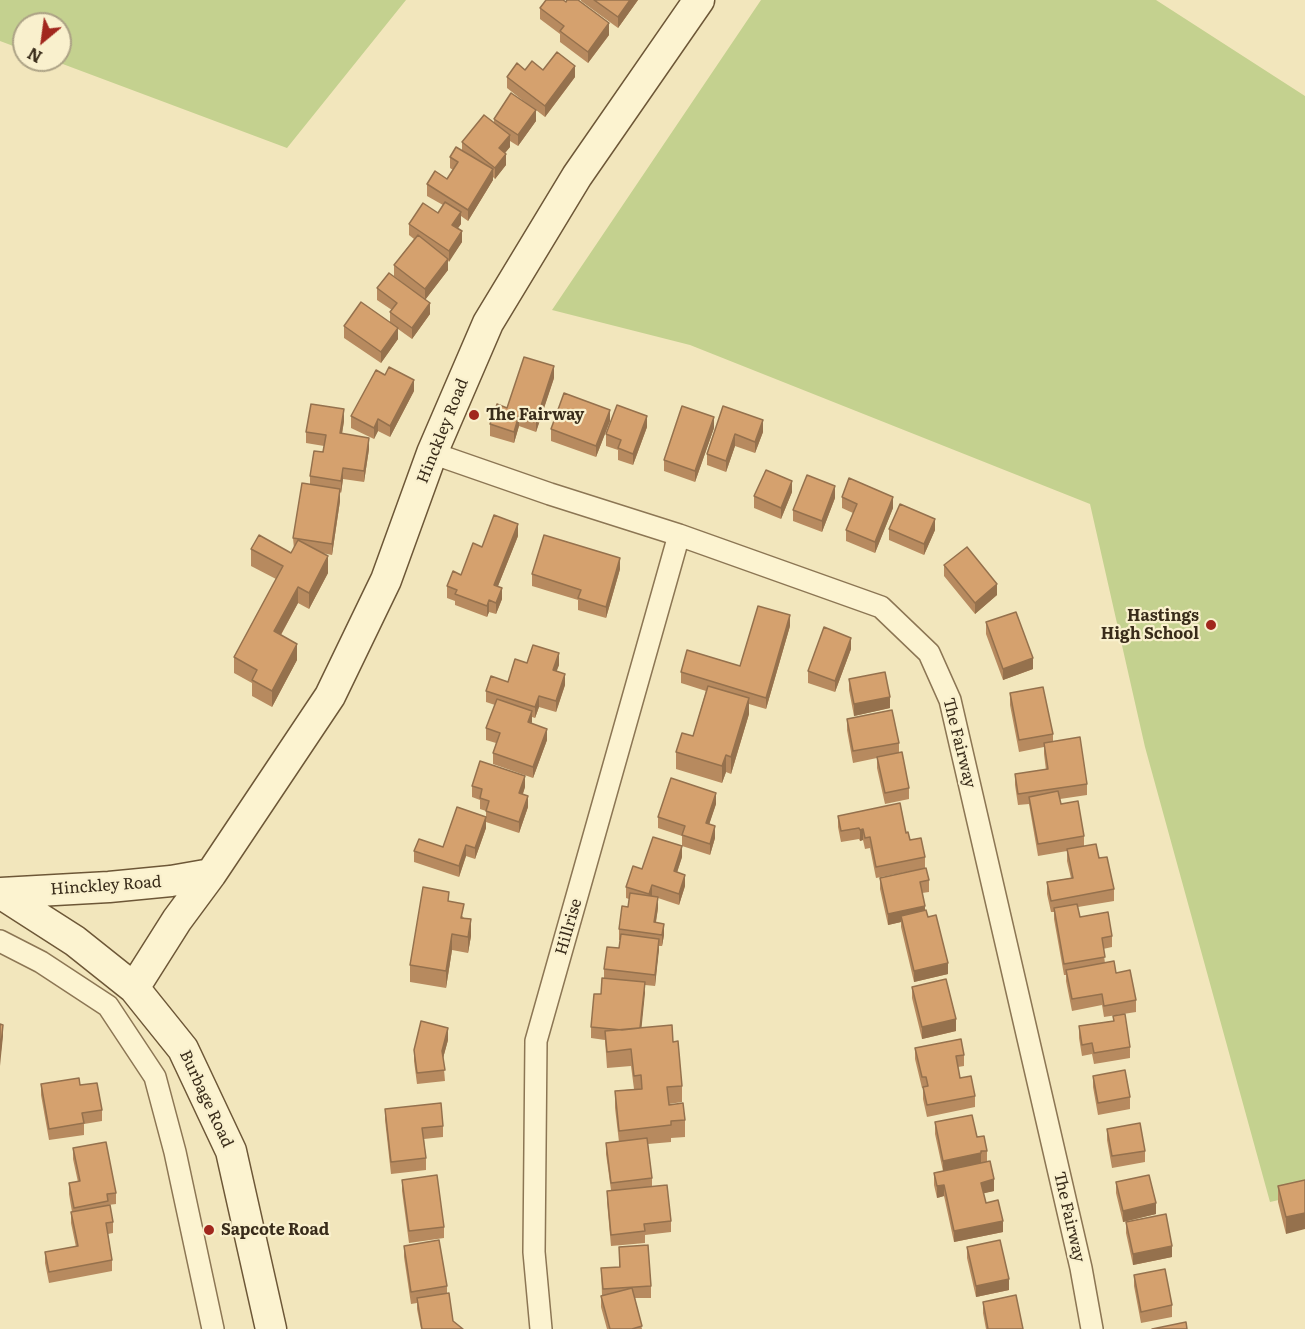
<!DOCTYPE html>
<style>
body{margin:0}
#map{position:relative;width:1305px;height:1329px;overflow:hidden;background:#f2e6bc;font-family:Literata,serif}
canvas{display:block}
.north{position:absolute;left:12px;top:12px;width:60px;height:60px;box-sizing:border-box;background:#f9f0cd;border:2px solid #aca285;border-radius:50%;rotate:209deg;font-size:16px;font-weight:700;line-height:24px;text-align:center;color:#392c1a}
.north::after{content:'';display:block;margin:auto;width:21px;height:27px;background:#a1271d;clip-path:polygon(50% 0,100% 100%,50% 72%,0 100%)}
</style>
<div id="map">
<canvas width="1305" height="1329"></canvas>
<div class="north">N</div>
</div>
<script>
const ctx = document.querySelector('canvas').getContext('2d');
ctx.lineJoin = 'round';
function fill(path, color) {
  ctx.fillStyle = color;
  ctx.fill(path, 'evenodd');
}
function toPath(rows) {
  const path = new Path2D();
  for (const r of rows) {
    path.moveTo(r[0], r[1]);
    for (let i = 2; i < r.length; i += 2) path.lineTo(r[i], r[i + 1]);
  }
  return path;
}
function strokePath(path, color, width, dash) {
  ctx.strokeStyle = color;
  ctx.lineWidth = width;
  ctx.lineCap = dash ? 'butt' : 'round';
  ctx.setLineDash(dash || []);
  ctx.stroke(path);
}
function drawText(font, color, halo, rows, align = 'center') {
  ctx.font = font + ' Literata,serif';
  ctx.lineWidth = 4.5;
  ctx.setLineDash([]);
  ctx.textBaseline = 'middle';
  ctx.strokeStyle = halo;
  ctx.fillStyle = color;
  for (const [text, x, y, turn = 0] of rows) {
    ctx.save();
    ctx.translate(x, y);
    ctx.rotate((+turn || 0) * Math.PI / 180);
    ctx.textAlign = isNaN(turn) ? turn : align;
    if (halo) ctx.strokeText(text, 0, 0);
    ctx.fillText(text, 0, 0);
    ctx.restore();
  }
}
fill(toPath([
 [0,0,406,0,287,148,52,60,60,60,60,24,24,24,24,50,0,41],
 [761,0,1156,0,1305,96,1305,1194,1270,1202,1145,747,1090,504,690,345,552,310]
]), '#c4d18f');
const street = toPath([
 [432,453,550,494,679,535,881,607,929,653,950,700,1081,1268,1092,1329],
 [0,941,41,962,108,1006,155,1077,175,1152,213,1329],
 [541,1329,534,1252,536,1041,679,535]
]);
const secondary = toPath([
 [0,893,75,941,134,988,183,1049,231,1151,271,1329],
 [1,893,109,887,171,881,211,874],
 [134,988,177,920,211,874,330,696,386,580,432,453,488,323,577,176,699,0]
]);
strokePath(street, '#8c7654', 24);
strokePath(secondary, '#6d5737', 33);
strokePath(street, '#fcf3d0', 21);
strokePath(secondary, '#fcf3d0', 30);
fill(toPath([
 [581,0,638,0,618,28,581,1],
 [540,8,609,35,588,63,560,42,560,34,540,19],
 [525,70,543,70,575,77,545,117,536,110,536,121,518,146,510,141,510,147,505,153,506,165,495,179,493,177,493,180,468,221,461,216,461,224,458,228,462,242,448,262,448,270,425,300,430,314,412,339,398,329,398,339,381,363,344,338,344,326,390,323,390,312,392,310,377,300,377,288,408,287,394,276,394,265,414,239,409,235,409,224,438,213,443,205,427,196,427,184,447,179,453,170,450,168,450,157,462,150,462,142,494,123,494,119,531,107,507,88,507,77],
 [554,378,536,432,519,426,514,443,490,436,490,424,507,408],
 [414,391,390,437,378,431,374,439,351,428,351,416],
 [723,406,763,432,755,453,735,446,726,472,707,465,707,454],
 [344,421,342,434,369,449,364,482,343,479,341,493,340,492,340,501,332,555,322,553,328,573,309,609,298,603,281,635,297,660,272,707,252,696,252,683,234,673,234,657,276,579,251,566,251,549,291,553,294,549,293,538,310,485,310,476,323,452,324,446,306,443,306,432],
 [610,421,596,457,551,441,551,429],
 [647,427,633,465,618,460,618,450,606,446,606,434],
 [714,428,695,482,664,471,664,460],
 [792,492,781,519,754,508,754,496],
 [842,497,893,508,875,553,846,541,846,530,853,513,842,508],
 [835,498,822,532,793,521,793,510],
 [889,529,935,530,924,555,889,540],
 [518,536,498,586,502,599,496,614,489,612,487,617,455,605,455,601,447,598,447,586,461,575,482,547],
 [944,565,997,595,975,614,944,576],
 [620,569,606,618,578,610,578,600,532,586,532,574],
 [986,622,1033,669,1003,680,986,634],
 [790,626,766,709,749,704,749,714,731,774,726,772,722,783,676,769,676,752,693,736,706,691,681,683,681,672,740,666],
 [851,649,835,692,808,683,808,671],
 [527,663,559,665,556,671,565,685,556,712,539,707,535,718,532,717,531,723,547,740,533,778,493,764,493,753,496,743,486,740,486,728,495,705,486,702,486,691,508,682],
 [849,679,890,708,854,716,849,690],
 [1010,693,1053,734,1053,741,1087,784,1087,795,1060,799,1061,804,1084,836,1084,846,1099,858,1114,889,1114,901,1078,907,1080,917,1112,936,1112,947,1103,949,1105,963,1116,973,1136,1000,1136,1012,1104,1017,1102,1005,1072,1011,1066,981,1066,975,1064,975,1054,919,1054,912,1051,912,1047,894,1047,882,1071,878,1067,861,1067,851,1038,856,1029,804,1018,805,1015,785,1015,774,1046,770,1044,754,1044,747,1019,752,1010,705],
 [847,719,899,743,899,753,909,788,909,799,885,804,877,768,877,758,853,763,847,730],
 [472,786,525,787,523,794,528,807,519,833,486,822,486,828,475,859,466,856,459,877,414,862,414,851,443,847,486,816,486,811,480,809,480,800,472,797],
 [716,804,709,824,715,838,710,855,682,846,682,836,658,828,658,817],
 [838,816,906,833,910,840,925,857,925,868,929,880,929,892,922,893,925,910,948,974,914,982,901,927,901,922,888,925,880,889,880,878,917,870,876,878,870,848,865,849,863,840,860,841,859,839,841,842,838,827],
 [682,857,677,872,685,886,679,905,658,898,658,908,656,922,664,935,662,946,659,946,655,986,645,985,641,1028,673,1042,682,1086,682,1102,669,1104,685,1120,685,1137,671,1138,671,1142,648,1144,652,1178,652,1186,671,1221,671,1232,645,1235,645,1243,611,1246,607,1202,607,1191,611,1190,606,1154,606,1143,619,1142,615,1108,615,1091,634,1089,631,1066,607,1068,605,1040,591,1038,591,1027,601,994,604,979,604,969,619,948,620,940,619,940,619,929,628,907,629,899,626,898,626,887,642,869],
 [449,901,464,918,471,936,468,953,452,950,446,988,410,982,410,965],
 [912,987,956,1031,922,1039,912,998],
 [1113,1016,1130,1047,1130,1058,1094,1064,1092,1054,1082,1056,1079,1038,1079,1026,1113,1021],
 [448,1040,443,1058,445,1081,417,1084,414,1061,414,1050],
 [915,1048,964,1055,964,1066,958,1067,960,1078,975,1096,975,1107,927,1117,923,1099,923,1088,922,1088,915,1059],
 [1093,1076,1130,1097,1130,1109,1098,1115,1093,1087],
 [41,1084,80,1085,102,1110,102,1121,84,1124,84,1135,49,1140,41,1095],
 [385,1109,443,1126,443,1137,424,1139,426,1158,426,1170,391,1174,385,1120],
 [935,1122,977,1137,987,1151,987,1162,994,1191,983,1193,986,1203,1003,1232,954,1242,944,1196,937,1198,934,1185,934,1173,943,1171,935,1134],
 [1107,1129,1145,1151,1145,1162,1112,1168,1107,1140],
 [73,1148,116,1193,116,1204,108,1205,113,1222,113,1233,108,1234,112,1260,112,1271,49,1283,45,1263,45,1252,76,1247,71,1223,71,1212,72,1212,69,1194,69,1183,78,1182,73,1159],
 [402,1180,444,1227,444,1238,409,1243,402,1191],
 [1305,1180,1286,1234,1278,1202,1278,1186],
 [1116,1182,1156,1214,1123,1222,1116,1193],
 [1126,1222,1172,1257,1133,1265,1126,1233],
 [404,1246,447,1286,447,1294,453,1321,463,1329,421,1329,417,1309,417,1303,411,1304,404,1257],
 [619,1247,651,1286,651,1298,635,1298,642,1329,607,1329,601,1307,601,1296,602,1295,601,1268,619,1267],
 [967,1247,1009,1290,976,1297,967,1258],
 [1134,1275,1172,1305,1172,1317,1141,1323,1134,1286],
 [983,1302,1023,1329,986,1329,983,1313]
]), '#b78a5f');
fill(toPath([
 [630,0,638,0,618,28,618,17],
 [609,23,609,35,588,63,588,52],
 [575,66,575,77,545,117,545,106],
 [536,110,536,121,518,146,518,135],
 [510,135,510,147,499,160,499,148],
 [506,154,506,165,495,179,495,168],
 [493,169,493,180,468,221,468,210],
 [461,212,461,224,452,236,452,225],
 [462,231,462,242,449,262,449,251],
 [448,259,448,270,425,300,425,289],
 [430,303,430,314,412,339,412,328],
 [398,328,398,339,381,363,381,352],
 [554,366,554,378,536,432,536,421],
 [414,380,414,391,390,437,390,426],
 [344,409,344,421,340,445,340,433],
 [610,410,610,421,596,457,596,446],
 [519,415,519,426,514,443,514,432],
 [647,416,647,427,633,465,633,454],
 [714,417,714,428,695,482,695,471],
 [378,419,378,431,374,439,374,428],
 [763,420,763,432,755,453,755,442],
 [735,434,735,446,726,472,726,461],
 [369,438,369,449,364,482,364,471],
 [343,468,343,479,341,493,341,481],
 [792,481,792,492,781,519,781,508],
 [835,486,835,498,822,532,822,521],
 [340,489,340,501,332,555,332,544],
 [893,497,893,508,875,553,875,542],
 [935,519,935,530,924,555,924,544],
 [518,524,518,536,494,596,494,585],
 [328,556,328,573,309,609,309,593],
 [620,558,620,569,606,618,606,607],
 [997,584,997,595,975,614,975,603],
 [298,587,298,603,274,647,274,631],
 [502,588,502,599,496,614,496,603],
 [489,600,489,612,487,617,487,606],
 [790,615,790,626,766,709,766,698],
 [851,638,851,649,835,692,835,681],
 [297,644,297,660,272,707,272,691],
 [559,653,559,665,553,681,553,670],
 [1033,658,1033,669,1003,680,1003,669],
 [565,674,565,685,556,712,556,701],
 [539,696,539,707,535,718,535,707],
 [890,697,890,708,854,716,854,704],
 [749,698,749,714,731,774,731,757],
 [532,711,532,722,528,733,528,722],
 [547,729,547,740,533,778,533,767],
 [726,755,726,772,722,783,722,766],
 [525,776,525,787,519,804,519,793],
 [716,793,716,804,706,834,706,823],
 [528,796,528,807,519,833,519,822],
 [486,817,486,828,475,859,475,848],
 [715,826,715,838,710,855,710,844],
 [863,829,863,840,860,841,860,830],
 [466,845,466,856,459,877,459,866],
 [682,846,682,857,674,882,674,871],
 [685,875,685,886,679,905,679,894],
 [652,885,652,896,649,905,649,894],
 [658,897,658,908,654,933,654,922],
 [925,906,925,917,901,916,901,922,888,925,888,914],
 [471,919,471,936,468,953,468,937],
 [664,924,664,935,662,946,662,935],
 [452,934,452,950,446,988,446,971],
 [659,939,659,950,655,986,655,975],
 [948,963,948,974,914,982,914,971],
 [645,982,645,993,640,1043,640,1031],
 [956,1019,956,1031,922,1039,922,1027],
 [3,1025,3,1036,0,1066,0,1054],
 [448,1028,448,1040,442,1062,442,1051],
 [981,1153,981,1164,943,1172,943,1161],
 [994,1179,994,1191,981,1194,981,1183],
 [944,1185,944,1196,937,1198,937,1186],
 [1156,1203,1156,1214,1123,1222,1123,1211],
 [1305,1213,1305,1229,1286,1234,1286,1217],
 [1003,1221,1003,1232,954,1242,954,1231],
 [1172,1246,1172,1257,1133,1265,1133,1254],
 [1009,1279,1009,1290,976,1297,976,1286]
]), '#95714d');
const building = toPath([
 [546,0,563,0,566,2,567,0,578,0,609,23,588,52,560,31,564,26,540,8,546,0],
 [594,0,630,0,618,17,594,0],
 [557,52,575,66,545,106,507,77,517,63,525,70,532,61,543,70,557,52],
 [511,93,536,110,518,135,494,119,511,93],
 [484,115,510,135,499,148,506,154,495,168,462,142,484,115],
 [456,147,493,169,468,210,427,184,435,171,447,179,458,162,450,157,456,147],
 [445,202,461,212,452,225,462,231,449,251,409,224,423,203,438,213,445,202],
 [418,235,448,259,425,289,394,265,418,235],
 [389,273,430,303,412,328,390,312,397,303,377,288,389,273],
 [361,302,398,328,381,352,344,326,361,302],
 [524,357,554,366,536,421,519,415,514,432,490,424,497,404,507,408,524,357],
 [389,367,414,380,390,426,378,419,374,428,351,416,376,370,385,375,389,367],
 [564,393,610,410,596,446,551,429,564,393],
 [311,404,344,409,340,433,369,438,364,471,343,468,341,481,310,476,314,451,323,452,326,435,306,432,311,404],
 [617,405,647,416,633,454,618,448,621,440,606,434,617,405],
 [682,406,714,417,695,471,664,460,682,406],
 [723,406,763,420,755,442,735,434,726,461,707,454,723,406],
 [766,470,792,481,781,508,754,496,766,470],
 [807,475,835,486,822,521,793,510,807,475],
 [849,478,893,497,875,542,846,530,857,504,842,497,849,478],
 [302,483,340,489,332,544,293,538,302,483],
 [900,504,935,519,924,544,889,529,900,504],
 [494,515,518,524,494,585,502,588,496,603,489,600,487,606,455,594,457,590,447,586,453,571,461,575,473,543,482,547,494,515],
 [259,535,291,553,298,540,328,556,309,593,298,587,274,631,297,644,272,691,252,680,257,670,234,657,283,566,251,549,259,535],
 [544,535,620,558,606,607,578,598,581,590,532,574,544,535],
 [967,547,997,584,975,603,944,565,967,547],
 [758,606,790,615,766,698,681,672,687,650,740,666,758,606],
 [1016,612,1033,658,1003,669,986,622,1016,612],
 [824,627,851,638,835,681,808,671,824,627],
 [533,645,559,653,553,670,565,674,556,701,539,696,535,707,486,691,491,676,508,682,515,659,527,663,533,645],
 [885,672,890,697,854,704,849,679,885,672],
 [708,686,749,698,731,757,726,755,722,766,676,752,682,733,693,736,708,686],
 [1043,687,1053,734,1019,740,1010,693,1043,687],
 [497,699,532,711,528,722,547,729,533,767,493,753,500,733,486,728,497,699],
 [892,710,899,743,853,751,847,719,892,710],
 [1080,737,1087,784,1018,794,1015,774,1048,769,1044,743,1080,737],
 [902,752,909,788,885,793,877,757,902,752],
 [480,761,525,776,519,793,528,796,519,822,486,811,489,801,480,798,482,789,472,786,480,761],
 [671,778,716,793,706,823,715,826,710,844,682,835,685,826,658,817,671,778],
 [1058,791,1061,804,1078,801,1084,836,1038,844,1029,797,1058,791],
 [900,803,906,833,908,832,910,840,921,838,925,857,876,867,870,837,865,838,863,829,860,830,859,828,841,831,838,816,900,803],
 [457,807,486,817,475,848,466,845,459,866,414,851,419,839,443,847,457,807],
 [653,837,682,846,674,871,685,875,679,894,652,885,649,894,626,887,633,866,642,869,653,837],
 [1096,844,1099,858,1107,857,1114,889,1051,901,1047,882,1073,878,1067,849,1096,844],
 [926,868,929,880,920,882,925,906,888,914,880,878,926,868],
 [423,887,449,892,448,901,464,904,461,918,471,919,468,937,452,934,446,971,410,965,423,887],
 [630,893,658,897,654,922,664,924,662,935,619,929,622,906,628,907,630,893],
 [1077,904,1080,917,1108,912,1112,936,1102,938,1105,957,1064,964,1054,908,1077,904],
 [926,910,928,917,936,915,948,963,914,971,901,916,926,910],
 [621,934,659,939,655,975,604,969,607,947,619,948,621,934],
 [1114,961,1116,973,1130,970,1136,1000,1104,1006,1102,994,1072,999,1066,970,1114,961],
 [602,978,645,982,640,1028,622,1030,591,1027,594,994,601,994,602,978],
 [946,979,956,1019,922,1027,912,987,946,979],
 [1125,1014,1130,1047,1094,1053,1092,1043,1082,1045,1079,1026,1114,1021,1113,1016,1125,1014],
 [421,1021,448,1028,442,1051,445,1070,417,1073,414,1050,421,1021],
 [0,1024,3,1025,0,1054,0,1024],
 [672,1025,673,1042,678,1041,682,1086,667,1087,669,1105,683,1103,685,1120,671,1121,671,1125,619,1131,615,1091,642,1089,641,1075,634,1076,631,1049,607,1052,605,1031,672,1025],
 [961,1039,964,1055,956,1056,960,1078,971,1076,975,1096,927,1105,923,1087,928,1086,926,1077,922,1077,915,1048,961,1039],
 [1125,1070,1130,1097,1098,1103,1093,1076,1125,1070],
 [79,1078,80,1085,97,1083,102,1110,82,1113,84,1123,49,1129,41,1084,79,1078],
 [441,1103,443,1126,422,1128,426,1158,391,1162,385,1109,441,1103],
 [972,1115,977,1137,984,1136,987,1151,981,1151,981,1153,943,1161,935,1122,972,1115],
 [1140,1123,1145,1151,1112,1156,1107,1129,1140,1123],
 [647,1138,652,1178,611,1183,606,1143,647,1138],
 [106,1142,116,1193,107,1194,108,1201,74,1208,69,1183,80,1181,73,1148,106,1142],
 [990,1161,994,1179,981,1183,986,1203,998,1200,1003,1221,954,1231,944,1185,937,1186,934,1173,990,1161],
 [437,1175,444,1227,409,1231,402,1180,437,1175],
 [1149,1175,1156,1203,1123,1211,1116,1182,1149,1175],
 [1305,1180,1305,1213,1286,1217,1278,1186,1305,1180],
 [667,1185,671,1221,644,1224,645,1231,611,1235,607,1191,667,1185],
 [110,1205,113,1222,106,1223,112,1260,49,1272,45,1252,78,1246,71,1212,110,1205],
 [1166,1214,1172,1246,1133,1254,1126,1222,1166,1214],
 [439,1240,447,1286,411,1292,404,1246,439,1240],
 [1000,1240,1009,1279,976,1286,967,1247,1000,1240],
 [648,1245,651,1286,603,1289,601,1268,620,1267,619,1247,648,1245],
 [1165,1269,1172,1305,1141,1312,1134,1275,1165,1269],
 [632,1288,642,1326,632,1329,610,1329,601,1296,632,1288],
 [449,1293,453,1321,463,1329,422,1329,417,1298,449,1293],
 [1016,1295,1023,1329,988,1329,983,1302,1016,1295],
 [1186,1322,1187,1329,1152,1329,1186,1322]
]);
fill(building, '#d5a16e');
strokePath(building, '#95714d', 1.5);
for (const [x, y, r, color] of [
 [474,415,6,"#a1271d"],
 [1211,625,6,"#a1271d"],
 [209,1230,6,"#a1271d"]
]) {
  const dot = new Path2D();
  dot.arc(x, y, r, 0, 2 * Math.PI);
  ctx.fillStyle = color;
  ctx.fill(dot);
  strokePath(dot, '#f9f0cd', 2);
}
drawText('bold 16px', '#392c1a', '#f9f0cd', [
 ["The Fairway",486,415],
 ["Hastings",1199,616,"right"],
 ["High School",1199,634,"right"],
 ["Sapcote Road",221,1230]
], 'left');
drawText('16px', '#392c1a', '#f9f0cd', [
 ["Hinckley Road",443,431,-68],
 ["The Fairway",959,743,76],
 ["Hinckley Road",106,886,-4],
 ["Hillrise",569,927,-74],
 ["Burbage Road",206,1099,65],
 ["The Fairway",1069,1217,77]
]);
</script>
